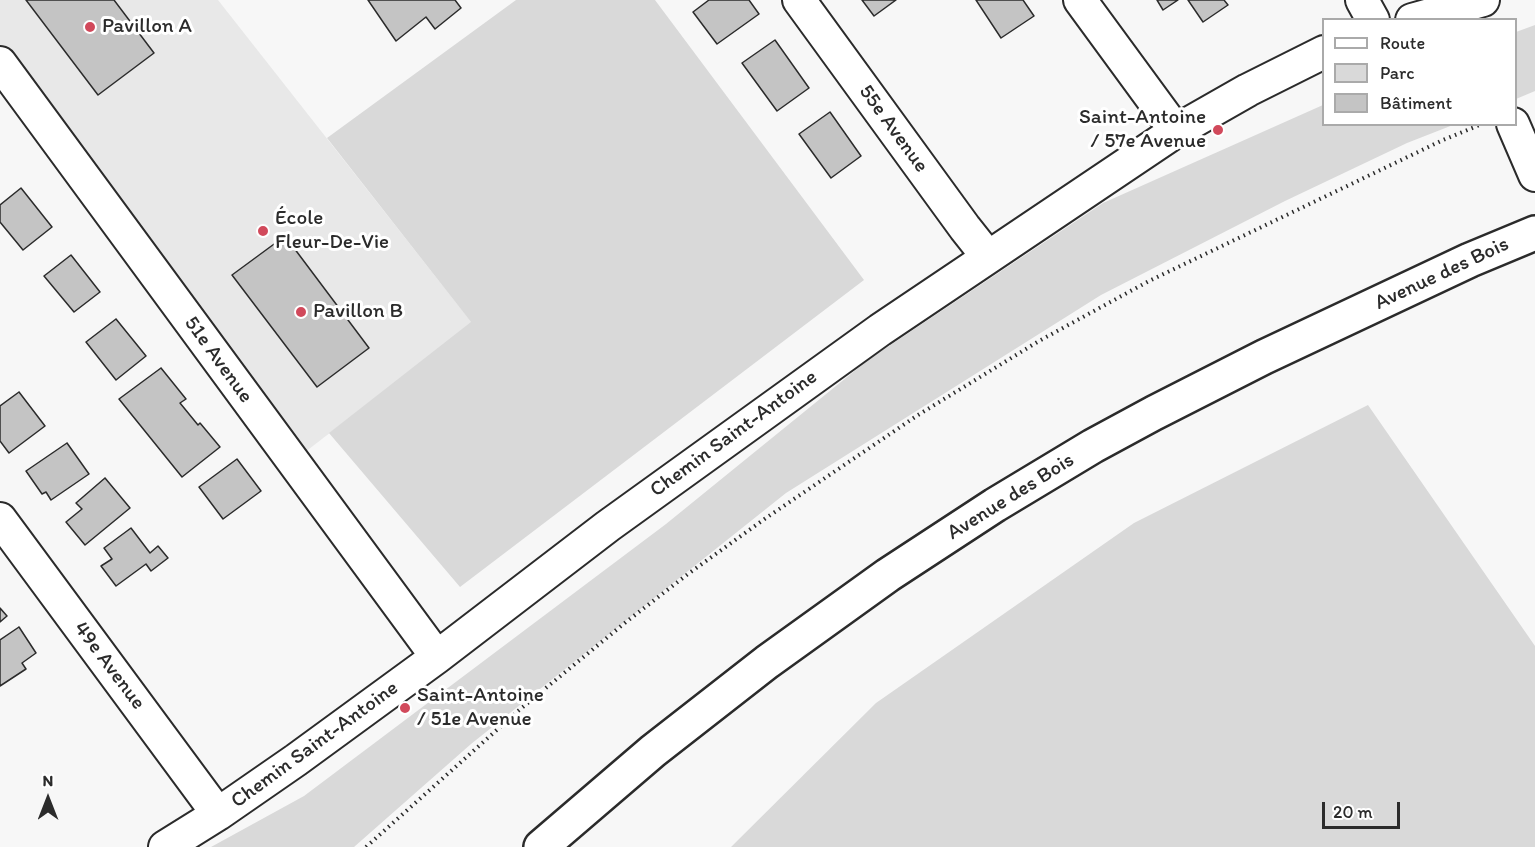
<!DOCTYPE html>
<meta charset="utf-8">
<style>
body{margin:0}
#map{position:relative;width:1535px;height:847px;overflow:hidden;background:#f7f7f7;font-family:Itim,sans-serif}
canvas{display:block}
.legend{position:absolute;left:1322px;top:18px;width:195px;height:108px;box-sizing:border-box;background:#fff;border:2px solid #aaa;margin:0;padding:8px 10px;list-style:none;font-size:18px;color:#2b2b2b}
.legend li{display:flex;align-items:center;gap:12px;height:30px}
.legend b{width:30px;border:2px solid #aaa}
.north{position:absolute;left:18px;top:769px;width:60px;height:60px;-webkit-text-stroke:4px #fff;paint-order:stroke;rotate:0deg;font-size:16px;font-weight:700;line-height:24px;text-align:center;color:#2b2b2b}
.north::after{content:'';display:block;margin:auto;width:21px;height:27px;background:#2b2b2b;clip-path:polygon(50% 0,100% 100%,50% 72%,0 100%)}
.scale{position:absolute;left:1322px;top:802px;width:78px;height:27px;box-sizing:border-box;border:3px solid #2b2b2b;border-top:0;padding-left:8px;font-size:18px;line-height:21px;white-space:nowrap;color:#2b2b2b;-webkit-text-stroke:4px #fff;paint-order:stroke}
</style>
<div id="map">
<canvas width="1535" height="847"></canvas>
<ul class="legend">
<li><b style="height:8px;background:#fff"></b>Route</li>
<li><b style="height:16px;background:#d9d9d9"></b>Parc</li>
<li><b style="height:16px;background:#c4c4c4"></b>Bâtiment</li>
</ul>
<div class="north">N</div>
<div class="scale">20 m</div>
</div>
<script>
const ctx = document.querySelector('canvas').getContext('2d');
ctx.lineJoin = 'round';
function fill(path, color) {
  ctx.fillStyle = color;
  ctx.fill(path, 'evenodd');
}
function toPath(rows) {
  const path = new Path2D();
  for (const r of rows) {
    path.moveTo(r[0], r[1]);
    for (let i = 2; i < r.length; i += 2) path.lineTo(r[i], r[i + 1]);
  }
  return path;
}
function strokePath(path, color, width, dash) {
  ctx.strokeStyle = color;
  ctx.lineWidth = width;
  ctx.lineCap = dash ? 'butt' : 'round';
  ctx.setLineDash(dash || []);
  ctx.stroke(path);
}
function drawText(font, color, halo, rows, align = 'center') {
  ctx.font = font + ' Itim,sans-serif';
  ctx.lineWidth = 6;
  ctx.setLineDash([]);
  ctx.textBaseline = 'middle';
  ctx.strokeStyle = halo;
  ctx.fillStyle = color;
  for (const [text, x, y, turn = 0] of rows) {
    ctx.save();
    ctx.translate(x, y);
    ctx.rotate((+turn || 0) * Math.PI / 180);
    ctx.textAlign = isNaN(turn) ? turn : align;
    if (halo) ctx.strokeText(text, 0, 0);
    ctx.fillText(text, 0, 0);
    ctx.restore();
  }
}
fill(toPath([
 [0,0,218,0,472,323,300,456,0,65]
]), '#e8e8e8');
fill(toPath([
 [516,0,655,0,864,280,460,587,329,433,471,322,327,138],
 [1535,25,1535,91,1516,99,1516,32],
 [1323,105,1324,124,1453,125,1407,143,1285,201,1101,295,786,493,471,744,354,847,211,847,304,796,666,524,868,360,1103,203],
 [1368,405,1535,646,1535,847,731,847,876,703,1134,523]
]), '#d9d9d9');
const building = toPath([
 [26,0,114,0,154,53,98,95,26,0],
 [368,0,455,0,461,8,435,29,426,17,396,41,368,0],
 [709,0,749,0,759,14,717,44,693,12,709,0],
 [862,0,896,0,874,16,862,0],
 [976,0,1023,0,1034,16,1001,38,976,0],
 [1157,0,1178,0,1163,10,1157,0],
 [1188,0,1224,0,1228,5,1203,22,1188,0],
 [775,40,809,88,777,111,742,63,775,40],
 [830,112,861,156,831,178,799,134,830,112],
 [21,188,52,227,23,250,0,222,0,205,21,188],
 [285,236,369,348,317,387,232,275,285,236],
 [71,255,100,292,74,312,44,276,71,255],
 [116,319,146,356,116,380,86,342,116,319],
 [161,368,186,399,180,403,198,425,200,423,220,447,182,477,119,399,161,368],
 [19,392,45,426,9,453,0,441,0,406,19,392],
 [67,443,89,474,51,500,46,492,42,494,26,471,67,443],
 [237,459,261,491,223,519,199,487,237,459],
 [105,478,130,508,85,545,66,522,82,509,76,503,105,478],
 [131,528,150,553,158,546,168,558,151,571,146,564,116,586,101,566,112,559,104,548,131,528],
 [0,608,7,616,0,622,0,608],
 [19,627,36,653,22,663,26,669,0,686,0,640,19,627]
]);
fill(building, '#c4c4c4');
strokePath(building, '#2b2b2b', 1.5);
const minor = toPath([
 [799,0,965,228,988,257],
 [1080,0,1176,131],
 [1362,0,1373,20],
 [1412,20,1483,0],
 [0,63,437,657],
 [1513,124,1535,175],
 [0,519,218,814],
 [165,847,218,814,296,760,437,657,608,526,880,330,1176,131,1248,90,1324,52]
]);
const major = toPath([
 [541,847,653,751,767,662,888,575,995,505,1093,446,1154,413,1264,357,1470,260,1535,233]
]);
strokePath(minor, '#2b2b2b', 36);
strokePath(major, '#2b2b2b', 38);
strokePath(toPath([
 [366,847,518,711,626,622,688,574,766,518,918,415,1039,341,1149,281,1443,140,1482,124]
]), '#2b2b2b', 4, [1.5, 4.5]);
strokePath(minor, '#fff', 32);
strokePath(major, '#fff', 33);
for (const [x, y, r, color] of [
 [90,27,6,"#d1495b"],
 [1218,130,6,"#d1495b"],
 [263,231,6,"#d1495b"],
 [301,312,6,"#d1495b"],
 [405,708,6,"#d1495b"]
]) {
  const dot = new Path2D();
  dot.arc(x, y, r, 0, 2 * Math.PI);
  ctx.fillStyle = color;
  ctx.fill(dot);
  strokePath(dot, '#fff', 2);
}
drawText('21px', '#2b2b2b', '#fff', [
 ["Pavillon A",102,27],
 ["Saint-Antoine",1206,118,"right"],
 ["/ 57e Avenue",1206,142,"right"],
 ["École",275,219],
 ["Fleur-De-Vie",275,243],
 ["Pavillon B",313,312],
 ["Saint-Antoine",417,696],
 ["/ 51e Avenue",417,720]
], 'left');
drawText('21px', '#2b2b2b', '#fff', [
 ["55e Avenue",893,129,54],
 ["Avenue des Bois",1442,274,-25],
 ["51e Avenue",218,360,54],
 ["Chemin Saint-Antoine",734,434,-36],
 ["Avenue des Bois",1011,497,-32],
 ["49e Avenue",109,666,53],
 ["Chemin Saint-Antoine",315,745,-36]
]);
</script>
